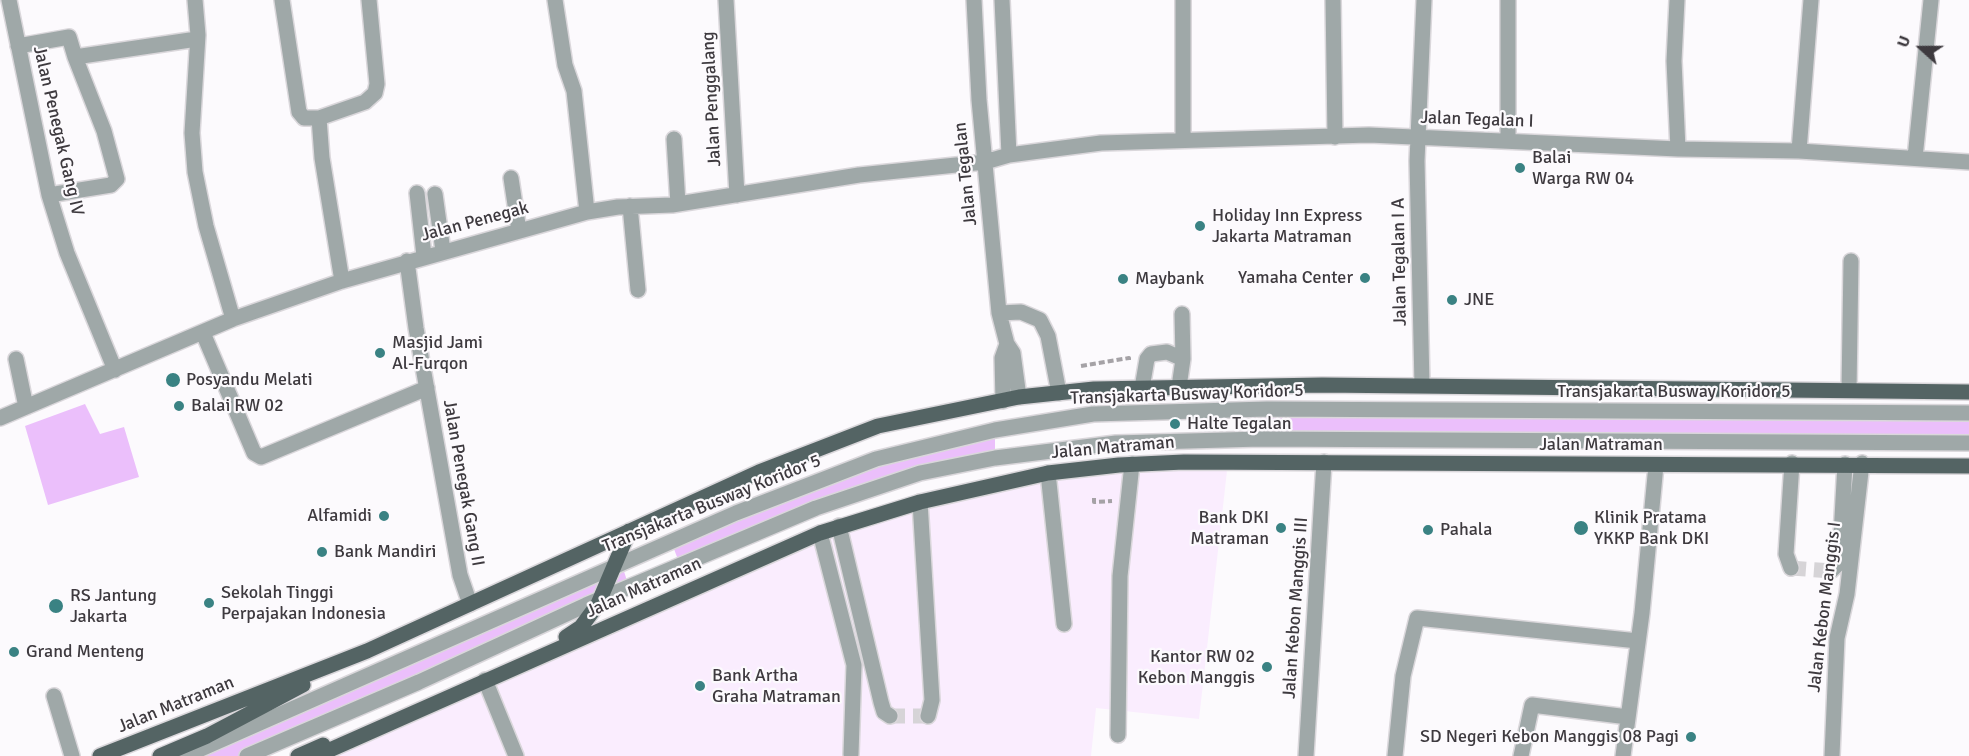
<!DOCTYPE html>
<style>
body{margin:0}
#map{position:relative;width:1969px;height:756px;overflow:hidden;background:#fcfafd;font-family:Signika,sans-serif}
canvas{display:block}
.north{position:absolute;left:1891px;top:18px;width:60px;height:60px;-webkit-text-stroke:4px #fcfafd;paint-order:stroke;rotate:291deg;font-size:16px;font-weight:700;line-height:24px;text-align:center;color:#3e3a3f}
.north::after{content:'';display:block;margin:auto;width:21px;height:27px;background:#3e3a3f;clip-path:polygon(50% 0,100% 100%,50% 72%,0 100%)}
</style>
<div id="map">
<canvas width="1969" height="756"></canvas>
<div class="north">U</div>
</div>
<script>
const ctx = document.querySelector('canvas').getContext('2d');
ctx.lineJoin = 'round';
function fill(path, color) {
  ctx.fillStyle = color;
  ctx.fill(path, 'evenodd');
}
function toPath(rows) {
  const path = new Path2D();
  for (const r of rows) {
    path.moveTo(r[0], r[1]);
    for (let i = 2; i < r.length; i += 2) path.lineTo(r[i], r[i + 1]);
  }
  return path;
}
function strokePath(path, color, width, dash) {
  ctx.strokeStyle = color;
  ctx.lineWidth = width;
  ctx.lineCap = dash ? 'butt' : 'round';
  ctx.setLineDash(dash || []);
  ctx.stroke(path);
}
function drawText(font, color, halo, rows, align = 'center') {
  ctx.font = font + ' Signika,sans-serif';
  ctx.lineWidth = 4.5;
  ctx.setLineDash([]);
  ctx.textBaseline = 'middle';
  ctx.strokeStyle = halo;
  ctx.fillStyle = color;
  for (const [text, x, y, turn = 0] of rows) {
    ctx.save();
    ctx.translate(x, y);
    ctx.rotate((+turn || 0) * Math.PI / 180);
    ctx.textAlign = isNaN(turn) ? turn : align;
    if (halo) ctx.strokeText(text, 0, 0);
    ctx.fillText(text, 0, 0);
    ctx.restore();
  }
}
fill(toPath([
 [1228,462,1199,719,1096,708,1091,756,310,756,863,518,1072,470]
]), '#faedfe');
fill(toPath([
 [85,404,100,434,124,427,139,477,48,505,25,426],
 [1260,409,1969,413,1969,442,1261,439],
 [995,430,995,458,920,473,680,565,671,541,776,498],
 [621,562,629,587,247,756,184,756]
]), '#ebbffb');
strokePath(toPath([
 [1791,568,1831,571],
 [890,716,928,716]
]), '#d6d4d7', 15, [15, 8]);
const minor = toPath([
 [9,0,49,195,67,253,115,370],
 [195,0,198,35,192,133,195,172,206,226,233,319],
 [282,0,299,112,304,118,319,118,322,158,342,281],
 [555,0,565,65,574,91,587,212],
 [726,0,737,195],
 [974,0,979,100,999,313,1007,344,1013,353,1019,397],
 [1002,0,1009,155],
 [1183,0,1183,140],
 [1333,0,1335,137],
 [1677,0,1674,61,1678,149],
 [18,46,69,37,75,57,197,39],
 [319,118,365,102,375,93,377,84,369,0],
 [674,139,678,204],
 [1508,139,1508,0],
 [1799,151,1811,0],
 [1915,158,1931,0],
 [511,178,519,231],
 [417,193,424,256],
 [435,194,443,251],
 [49,195,111,185,117,179,104,131,75,57],
 [630,206,638,290],
 [407,261,416,328,460,575,470,604],
 [999,313,1021,312,1040,320,1048,336,1059,393],
 [1182,314,1183,359],
 [203,333,254,453,261,457,427,388],
 [16,359,26,407],
 [1422,385,1417,161,1424,0],
 [1142,388,1147,359,1151,354,1167,352,1183,359,1179,387],
 [1849,390,1851,261],
 [1003,401,1002,358,1007,344],
 [0,418,233,319,342,281,587,212,618,207,672,205,859,175,985,162,1009,155,1101,143,1369,135,1678,149,1799,151,1969,162],
 [1048,473,1064,624],
 [920,502,932,700,928,716],
 [839,526,881,702,884,712,890,716],
 [820,533,854,665,851,754],
 [1791,568,1786,554,1792,463],
 [1831,571,1838,564,1840,553,1845,464],
 [485,680,516,756],
 [54,696,72,756],
 [1118,735,1120,576,1132,464],
 [185,756,736,513,876,459,995,430,1093,414,1267,409,1969,413],
 [247,756,419,682,586,605,816,508,920,473,995,458,1116,443,1261,439,1969,443],
 [1306,756,1324,462],
 [1395,756,1403,676,1417,618,1638,641],
 [1521,756,1532,705,1628,717],
 [1623,756,1642,613,1656,465],
 [1832,756,1837,638,1847,594,1862,463]
]);
const major = toPath([
 [566,637,581,627,598,604,629,531],
 [100,756,367,651,759,472,878,426,1019,397,1094,389,1322,385,1969,392],
 [160,756,207,736,303,685],
 [298,756,323,745],
 [316,756,820,533,920,502,1048,473,1119,465,1184,462,1969,466]
]);
strokePath(minor, '#dad7db', 18);
strokePath(major, '#dad7db', 18);
strokePath(toPath([
 [1081,366,1129,358,1129,360],
 [1094,498,1094,502,1112,501]
]), '#a5a2a6', 4, [6, 3]);
strokePath(minor, '#9fa8a8', 15);
strokePath(major, '#546464', 15);
for (const [x, y, r, color] of [
 [1520,168,6,"#3a8283"],
 [1200,226,6,"#3a8283"],
 [1365,278,6,"#3a8283"],
 [1123,279,6,"#3a8283"],
 [1452,300,6,"#3a8283"],
 [380,353,6,"#3a8283"],
 [173,380,8,"#3a8283"],
 [179,406,6,"#3a8283"],
 [1175,424,6,"#3a8283"],
 [384,516,6,"#3a8283"],
 [1281,528,6,"#3a8283"],
 [1581,528,8,"#3a8283"],
 [1428,530,6,"#3a8283"],
 [322,552,6,"#3a8283"],
 [209,603,6,"#3a8283"],
 [56,606,8,"#3a8283"],
 [14,652,6,"#3a8283"],
 [1267,667,6,"#3a8283"],
 [700,686,6,"#3a8283"],
 [1691,737,6,"#3a8283"]
]) {
  const dot = new Path2D();
  dot.arc(x, y, r, 0, 2 * Math.PI);
  ctx.fillStyle = color;
  ctx.fill(dot);
  strokePath(dot, '#fcfafd', 2);
}
drawText('18px', '#3e3a3f', '#fcfafd', [
 ["Jalan Penggalang",712,99,-93],
 ["Jalan Tegalan I",1477,120,2],
 ["Jalan Penegak Gang IV",58,131,77],
 ["Jalan Tegalan",966,174,-96],
 ["Jalan Penegak",475,222,-15],
 ["Jalan Tegalan I A",1400,262,-91],
 ["Transjakarta Busway Koridor 5",1674,392],
 ["Transjakarta Busway Koridor 5",1187,395,-2],
 ["Jalan Matraman",1601,445],
 ["Jalan Matraman",1113,448,-5],
 ["Jalan Penegak Gang II",463,483,80],
 ["Transjakarta Busway Koridor 5",712,504,-22],
 ["Jalan Matraman",644,588,-24],
 ["Jalan Kebon Manggis I",1825,607,-83],
 ["Jalan Kebon Manggis III",1296,608,-86],
 ["Jalan Matraman",176,705,-22]
]);
drawText('18px', '#3e3a3f', '#fcfafd', [
 ["Balai",1532,158],
 ["Warga RW 04",1532,179],
 ["Holiday Inn Express",1212,216],
 ["Jakarta Matraman",1212,237],
 ["Yamaha Center",1353,278,"right"],
 ["Maybank",1135,279],
 ["JNE",1464,300],
 ["Masjid Jami",392,343],
 ["Al-Furqon",392,364],
 ["Posyandu Melati",186,380],
 ["Balai RW 02",191,406],
 ["Halte Tegalan",1187,424],
 ["Alfamidi",372,516,"right"],
 ["Bank DKI",1269,518,"right"],
 ["Matraman",1269,539,"right"],
 ["Klinik Pratama",1594,518],
 ["YKKP Bank DKI",1594,539],
 ["Pahala",1440,530],
 ["Bank Mandiri",334,552],
 ["Sekolah Tinggi",221,593],
 ["Perpajakan Indonesia",221,614],
 ["RS Jantung",70,596],
 ["Jakarta",70,617],
 ["Grand Menteng",26,652],
 ["Kantor RW 02",1255,657,"right"],
 ["Kebon Manggis",1255,678,"right"],
 ["Bank Artha",712,676],
 ["Graha Matraman",712,697],
 ["SD Negeri Kebon Manggis 08 Pagi",1679,737,"right"]
], 'left');
</script>
